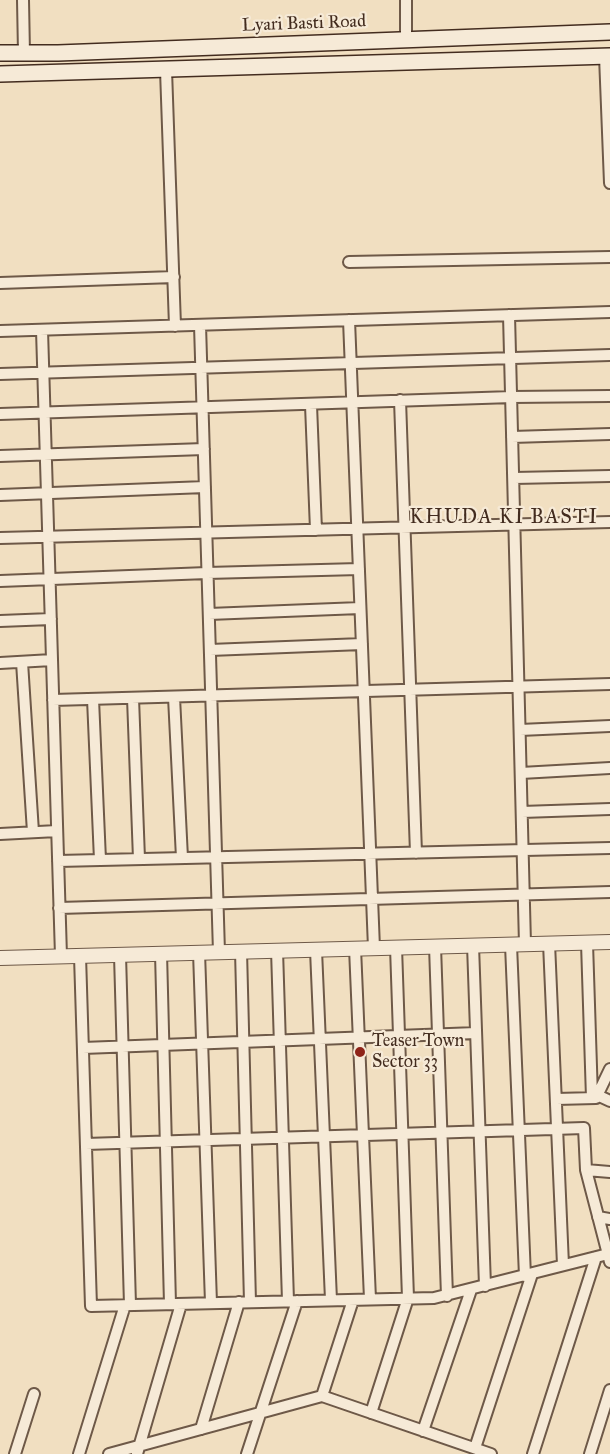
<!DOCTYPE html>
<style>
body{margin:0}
canvas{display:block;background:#f1dfc1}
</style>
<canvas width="610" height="1454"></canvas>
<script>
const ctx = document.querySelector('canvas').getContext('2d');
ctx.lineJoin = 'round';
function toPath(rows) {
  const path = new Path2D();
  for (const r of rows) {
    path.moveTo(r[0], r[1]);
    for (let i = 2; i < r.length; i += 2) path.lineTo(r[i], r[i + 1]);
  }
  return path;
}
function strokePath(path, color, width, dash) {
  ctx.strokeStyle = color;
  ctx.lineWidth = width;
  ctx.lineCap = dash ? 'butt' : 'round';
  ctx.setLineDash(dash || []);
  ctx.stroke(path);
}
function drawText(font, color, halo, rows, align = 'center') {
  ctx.font = font + ' "IM FELL Great Primer",serif';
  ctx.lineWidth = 4.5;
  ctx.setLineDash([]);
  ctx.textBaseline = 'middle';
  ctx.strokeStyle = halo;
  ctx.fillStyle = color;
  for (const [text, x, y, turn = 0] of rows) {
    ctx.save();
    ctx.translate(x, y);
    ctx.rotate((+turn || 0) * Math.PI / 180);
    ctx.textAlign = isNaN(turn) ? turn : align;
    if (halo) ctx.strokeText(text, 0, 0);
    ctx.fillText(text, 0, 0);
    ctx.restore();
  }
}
const minor = toPath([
 [23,0,24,53],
 [406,39,406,0],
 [605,56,610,183],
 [166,70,175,326],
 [349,262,610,257],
 [0,283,174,277],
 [509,315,525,944],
 [349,320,374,948],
 [200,325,219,952],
 [42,330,61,956],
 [0,331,610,312],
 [0,374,610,355],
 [400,400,416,853],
 [311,405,316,530],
 [0,414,512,397,610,396],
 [512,437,610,434],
 [0,456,204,449],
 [514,478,610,476],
 [0,495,205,487],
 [0,538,610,522],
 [0,581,207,573,359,569],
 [209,614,360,608],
 [0,621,51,619],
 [210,650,362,644],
 [22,662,33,832],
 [0,663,52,660],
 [174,697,182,858],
 [133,698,139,859],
 [93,699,100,860],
 [53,700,610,684],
 [520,730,610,726],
 [521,773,610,768],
 [522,812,610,809],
 [0,834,57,831],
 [58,861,610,848],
 [59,908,610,892],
 [549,943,563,1265],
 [587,943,592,1098],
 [473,945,485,1286],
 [511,945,525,1276],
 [435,946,447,1296],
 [355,948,370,1299],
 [277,950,288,1301],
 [316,950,331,1300],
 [241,951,250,1302],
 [199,952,211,1303],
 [161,953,170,1304],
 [120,955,130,1305],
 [80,956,91,1306,434,1298,608,1254],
 [83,1048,476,1033],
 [597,1095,610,1101],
 [556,1099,596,1098,610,1069],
 [86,1144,584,1128,586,1170,610,1262],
 [586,1170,610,1172],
 [598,1217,610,1219],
 [322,1396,353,1300],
 [371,1413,408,1298,396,947],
 [201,1429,239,1302],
 [423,1431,471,1290],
 [475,1448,532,1274],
 [15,1454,34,1394],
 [79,1454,125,1305],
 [109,1454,322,1396,491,1454],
 [137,1454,181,1304],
 [247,1454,297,1301],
 [533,1454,596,1257],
 [590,1454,610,1390]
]);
const tertiary = toPath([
 [0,958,610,942]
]);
const secondary = toPath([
 [0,53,58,53,610,32],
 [0,74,610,56]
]);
strokePath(minor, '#6e5948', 14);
strokePath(tertiary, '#6e5948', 16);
strokePath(secondary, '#432c1f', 18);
strokePath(minor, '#f6ead7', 10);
strokePath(tertiary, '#f6ead7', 14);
strokePath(secondary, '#f6ead7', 15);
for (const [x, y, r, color] of [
 [360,1052,6,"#8f2418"]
]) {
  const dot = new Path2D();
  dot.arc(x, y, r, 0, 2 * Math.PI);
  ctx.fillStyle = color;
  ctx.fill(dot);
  strokePath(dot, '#f6ead7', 2);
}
drawText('18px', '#432c1f', '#f6ead7', [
 ["Lyari Basti Road",304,24,-2]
]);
drawText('18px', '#432c1f', '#f6ead7', [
 ["Teaser Town",372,1042],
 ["Sector 33",372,1063]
], 'left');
ctx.letterSpacing = '1.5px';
drawText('20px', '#432c1f', '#f6ead7', [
 ["KHUDA KI BASTI",504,518]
]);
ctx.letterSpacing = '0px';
</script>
